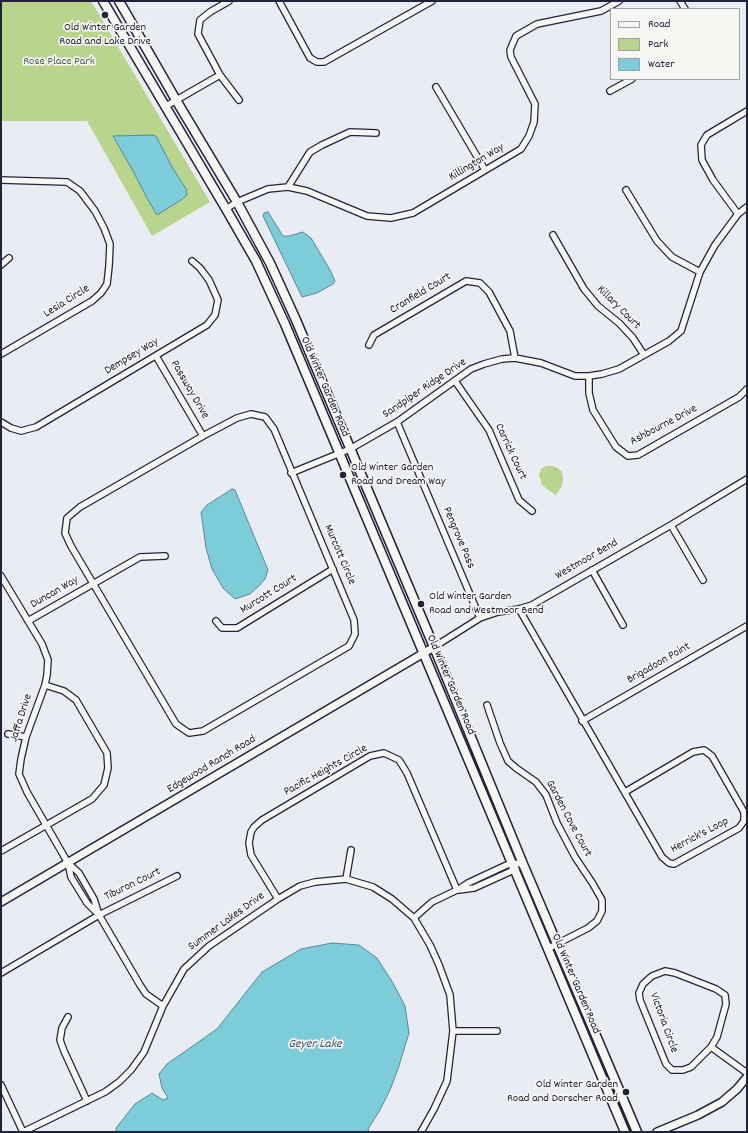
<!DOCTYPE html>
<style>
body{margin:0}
#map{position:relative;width:748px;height:1133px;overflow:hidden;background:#e9edf3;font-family:Dekko,sans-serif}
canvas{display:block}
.frame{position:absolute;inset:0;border:2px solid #22223b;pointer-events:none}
.legend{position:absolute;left:610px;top:8px;width:130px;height:72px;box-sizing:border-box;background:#f6f6f2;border:1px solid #a1a1a9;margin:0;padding:5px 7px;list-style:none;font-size:12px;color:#22223b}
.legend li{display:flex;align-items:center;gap:8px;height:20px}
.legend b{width:20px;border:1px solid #a1a1a9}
</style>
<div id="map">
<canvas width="748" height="1133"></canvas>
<div class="frame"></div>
<ul class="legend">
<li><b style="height:5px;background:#f6f6f2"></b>Road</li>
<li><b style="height:11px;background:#b9d48c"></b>Park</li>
<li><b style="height:11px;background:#7dccda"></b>Water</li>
</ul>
</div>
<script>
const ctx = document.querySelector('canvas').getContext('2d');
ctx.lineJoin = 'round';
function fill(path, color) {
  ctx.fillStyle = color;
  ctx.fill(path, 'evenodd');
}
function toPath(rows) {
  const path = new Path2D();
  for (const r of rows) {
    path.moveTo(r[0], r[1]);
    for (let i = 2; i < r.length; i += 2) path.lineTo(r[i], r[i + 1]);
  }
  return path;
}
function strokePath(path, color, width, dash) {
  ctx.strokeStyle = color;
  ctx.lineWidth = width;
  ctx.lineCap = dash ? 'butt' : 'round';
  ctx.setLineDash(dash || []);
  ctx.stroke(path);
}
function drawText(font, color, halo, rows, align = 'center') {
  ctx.font = font + ' Dekko,sans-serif';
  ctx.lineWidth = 3.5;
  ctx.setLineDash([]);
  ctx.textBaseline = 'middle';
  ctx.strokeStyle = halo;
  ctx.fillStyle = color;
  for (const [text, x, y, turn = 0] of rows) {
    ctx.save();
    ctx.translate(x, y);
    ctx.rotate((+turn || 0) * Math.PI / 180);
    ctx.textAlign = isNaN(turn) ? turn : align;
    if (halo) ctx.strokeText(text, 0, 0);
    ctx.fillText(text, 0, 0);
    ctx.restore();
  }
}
fill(toPath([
 [1,1,91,1,210,202,152,236,87,121,1,121],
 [546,466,552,466,558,468,562,472,563,479,562,486,556,495,547,489,542,485,539,475,541,469]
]), '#b9d48c');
const water = toPath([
 [152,135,156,136,171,165,186,189,187,195,181,200,157,215,148,200,133,171,113,136,152,135],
 [268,212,283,236,289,236,303,232,311,238,330,270,335,281,333,284,317,293,302,297,263,216,264,213,268,212],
 [232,489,235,490,268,570,265,579,259,586,250,594,235,599,223,588,212,569,206,548,201,512,207,505,232,489],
 [332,943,359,945,377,958,393,983,405,1006,409,1033,398,1069,390,1090,380,1110,368,1129,369,1132,116,1132,116,1128,135,1104,152,1093,163,1100,168,1098,162,1088,159,1074,167,1064,217,1029,262,972,301,949,332,943]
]);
fill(water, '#7dccda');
strokePath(water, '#59889a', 1);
const minor = toPath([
 [229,1,210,12,200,20,198,34,220,75,239,100],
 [279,1,310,58,317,62,324,62,432,1],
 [680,1,685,9],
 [436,87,485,170],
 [610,91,632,79],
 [166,106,220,75],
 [1,180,67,182,80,191,95,211,104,228,110,244,109,266,107,284,101,293,92,301,1,354],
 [288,187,310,152,322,145,350,132,376,133],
 [626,190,657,241,672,257,700,272],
 [226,209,237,202,268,189,288,187,307,191,367,216,391,218,413,213,521,149,529,136,534,122,535,104,511,57,510,50,516,36,537,24,601,11,619,1],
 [738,214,713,180,702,160,701,145,707,135,747,111],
 [553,235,584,289,598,306,619,323,633,338,644,355],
 [1,265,9,258],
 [369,345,374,335,466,281,480,283,489,292,510,331,515,358],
 [156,356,203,436],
 [589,376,589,393,593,410,616,447,628,456,638,455,739,397,747,389],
 [455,381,489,430,519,500,532,511],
 [251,414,265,417,274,429,354,620,355,634,349,646,203,731,189,733,176,724,71,546,65,533,67,518,80,507,203,436,237,418,251,414],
 [1,422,11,428,21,431,36,427,207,325,215,315,218,300,209,280,200,268,192,261],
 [397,422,480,618],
 [291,473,350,449,397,422,471,369,484,364,502,359,515,358,541,363,575,376,589,376,602,374,619,369,669,341,681,331,700,272,715,245,738,214,747,207],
 [671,525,703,580],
 [592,570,623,625],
 [1,576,42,644,48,660,47,675,45,685,26,737,21,759,19,774,27,792,68,863,71,877,87,903,99,915],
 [519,609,662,857,669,863,674,864,739,828,744,821,744,812,712,756,704,750,693,752,625,792],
 [28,621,140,557,165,556],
 [216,621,222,628,237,628,333,569],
 [434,647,480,618,498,612,519,609,532,605,671,525,747,479],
 [487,705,500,743,508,761,516,768,536,782,546,795,557,823,575,857,593,884,602,900,602,911,597,921,588,928,547,949],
 [582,721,747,626],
 [8,734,26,737],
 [1,851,92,799,104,785,108,768,107,753,76,700,64,691,45,685],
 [68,863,79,873,94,899,99,915,140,985,146,994,163,1006],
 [346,879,351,850],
 [459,890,474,888,516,869],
 [278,899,251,855,249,843,251,832,254,827,262,820,370,756,384,753,399,760,407,773,457,890],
 [414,918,432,902,457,890,468,883,511,863,523,864],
 [665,971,675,973,716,989,725,995,726,1004,717,1037,711,1047,691,1067,683,1070,672,1070,666,1064,640,1000,639,993,643,984,652,976,665,971],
 [1,973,99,915,177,876],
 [68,1017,62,1028,60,1040,64,1051,87,1101],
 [453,1031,497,1031],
 [711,1047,747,1073],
 [1,1085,23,1132],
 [23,1132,105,1092,119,1082,131,1070,144,1052,163,1006,184,969,209,946,278,899,300,886,315,882,346,879,373,887,392,899,414,918,430,945,439,965,450,995,453,1031,447,1081,434,1109,421,1132]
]);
const tertiary = toPath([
 [1,902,434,647],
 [657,1132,698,1115,722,1102,737,1089,747,1077]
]);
const secondary = toPath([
 [103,1,226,209,256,261,285,324,625,1132],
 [119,1,176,100,237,202,270,263,296,320,434,647,523,864,637,1132]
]);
strokePath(minor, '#22223b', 8);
strokePath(tertiary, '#22223b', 10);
strokePath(secondary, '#22223b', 11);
strokePath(minor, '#f6f6f2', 5.5);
strokePath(tertiary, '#f6f6f2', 7);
strokePath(secondary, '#f6f6f2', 8);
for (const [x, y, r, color] of [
 [105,15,4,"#22223b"],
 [343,475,4,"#22223b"],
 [421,604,4,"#22223b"],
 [626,1092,4,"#22223b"]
]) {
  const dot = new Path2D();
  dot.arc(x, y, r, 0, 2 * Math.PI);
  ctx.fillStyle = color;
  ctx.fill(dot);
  strokePath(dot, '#f6f6f2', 1.5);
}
drawText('12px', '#22223b', '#f6f6f2', [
 ["Old Winter Garden",105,28,"center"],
 ["Road and Lake Drive",105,42,"center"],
 ["Old Winter Garden",351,468],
 ["Road and Dream Way",351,482],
 ["Old Winter Garden",429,597],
 ["Road and Westmoor Bend",429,611],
 ["Old Winter Garden",618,1085,"right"],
 ["Road and Dorscher Road",618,1099,"right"]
], 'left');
drawText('12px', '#4f5753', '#f6f6f2', [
 ["Rose Place Park",59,62]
]);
drawText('12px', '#22223b', '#f6f6f2', [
 ["Killington Way",477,163,-31],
 ["Cranfield Court",421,294,-31],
 ["Lesia Circle",67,302,-32],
 ["Killary Court",618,308,45],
 ["Dempsey Way",132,357,-31],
 ["Old Winter Garden Road",324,387,67],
 ["Sandpiper Ridge Drive",425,389,-34],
 ["Passway Drive",189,390,60],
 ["Ashbourne Drive",664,426,-28],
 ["Carrick Court",510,452,65],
 ["Pengrove Pass",458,538,67],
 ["Murcott Circle",339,555,67],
 ["Westmoor Bend",587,560,-30],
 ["Duncan Way",55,593,-30],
 ["Murcott Court",269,595,-32],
 ["Brigadoon Point",659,664,-30],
 ["Old Winter Garden Road",450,685,67],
 ["Jaffa Drive",22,718,-72],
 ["Edgewood Ranch Road",212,765,-31],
 ["Pacific Heights Circle",326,771,-29],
 ["Garden Cove Court",568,819,62],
 ["Herrick's Loop",700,836,-28],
 ["Tiburon Court",133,885,-26],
 ["Summer Lakes Drive",227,922,-36],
 ["Old Winter Garden Road",575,984,67],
 ["Victoria Circle",663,1023,70]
]);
drawText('italic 13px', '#3d556b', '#f6f6f2', [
 ["Geyer Lake",315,1045]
]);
</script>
